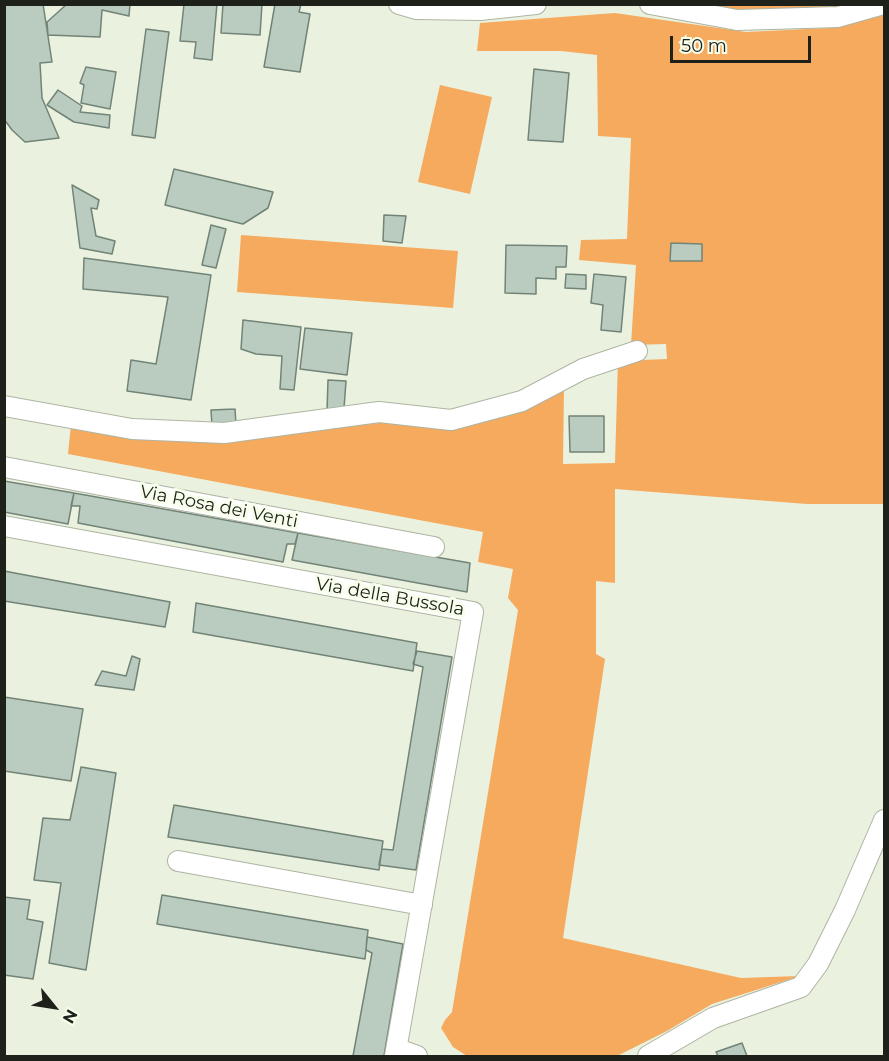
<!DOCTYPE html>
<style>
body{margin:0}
#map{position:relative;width:889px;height:1061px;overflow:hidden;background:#eaf1de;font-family:Montserrat,sans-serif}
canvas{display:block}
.frame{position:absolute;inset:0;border:6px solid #1e201a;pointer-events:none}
.north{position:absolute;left:24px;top:977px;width:60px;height:60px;-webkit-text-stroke:4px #f7ffec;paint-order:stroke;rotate:120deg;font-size:16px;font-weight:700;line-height:24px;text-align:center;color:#1e201a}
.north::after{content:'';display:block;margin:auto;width:21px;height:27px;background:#1e201a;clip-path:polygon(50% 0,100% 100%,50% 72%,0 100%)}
.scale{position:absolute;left:670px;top:36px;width:141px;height:27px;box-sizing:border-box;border:3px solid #1e201a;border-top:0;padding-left:8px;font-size:18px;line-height:21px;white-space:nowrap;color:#1e201a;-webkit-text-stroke:4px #f7ffec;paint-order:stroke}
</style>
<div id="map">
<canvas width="889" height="1061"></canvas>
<div class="frame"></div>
<div class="north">N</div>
<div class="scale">50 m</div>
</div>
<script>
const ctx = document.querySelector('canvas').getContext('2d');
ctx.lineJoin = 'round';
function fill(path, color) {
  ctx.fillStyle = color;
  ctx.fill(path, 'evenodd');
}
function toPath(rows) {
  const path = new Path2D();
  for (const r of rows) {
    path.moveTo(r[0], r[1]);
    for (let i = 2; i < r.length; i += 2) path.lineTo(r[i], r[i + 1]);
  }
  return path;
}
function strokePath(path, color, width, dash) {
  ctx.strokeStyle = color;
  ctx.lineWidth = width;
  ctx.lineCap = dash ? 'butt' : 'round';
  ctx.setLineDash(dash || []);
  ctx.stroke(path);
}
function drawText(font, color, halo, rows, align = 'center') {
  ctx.font = font + ' Montserrat,sans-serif';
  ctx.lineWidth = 6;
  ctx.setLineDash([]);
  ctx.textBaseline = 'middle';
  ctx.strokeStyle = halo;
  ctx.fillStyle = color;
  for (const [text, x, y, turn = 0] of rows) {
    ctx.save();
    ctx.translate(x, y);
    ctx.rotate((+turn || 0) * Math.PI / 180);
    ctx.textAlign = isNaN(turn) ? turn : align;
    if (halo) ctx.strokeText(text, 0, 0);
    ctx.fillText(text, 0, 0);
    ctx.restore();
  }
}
fill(toPath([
 [678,5,866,5,830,12,746,14],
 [615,13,746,32,828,28,884,15,884,504,807,504,615,489,615,583,596,581,596,654,605,659,563,938,741,978,800,976,712,1004,667,1031,617,1056,467,1056,453,1047,441,1028,445,1020,452,1012,518,610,508,598,513,569,478,562,483,532,68,454,71,425,237,436,390,422,442,424,564,387,563,464,615,463,618,361,667,359,666,344,631,345,636,265,579,260,581,240,627,239,631,138,598,136,597,55,561,51,477,51,480,23],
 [440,85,492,97,470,194,418,182],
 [241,235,458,251,453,308,237,292]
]), '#f5aa5e');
const building = toPath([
 [4,4,43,4,52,62,40,63,42,98,59,138,25,142,12,130,4,119,4,4],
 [67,4,130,4,129,16,102,10,100,37,48,35,47,22,67,4],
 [184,4,217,4,212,60,194,58,196,42,180,41,184,4],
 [223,4,262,4,260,35,221,33,223,4],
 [275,4,301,4,299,12,310,14,300,72,264,67,275,4],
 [146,29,169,32,155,138,132,135,146,29],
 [86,67,116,72,110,109,81,103,84,85,80,83,86,67],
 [534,69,569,73,563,142,528,140,534,69],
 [58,90,82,106,80,112,110,115,109,128,74,122,47,105,58,90],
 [174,169,273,192,268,208,243,224,165,205,174,169],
 [72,185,99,200,97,209,91,208,96,236,115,241,112,254,80,248,72,185],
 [384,215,406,216,402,243,383,241,384,215],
 [211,225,226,229,216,268,202,265,211,225],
 [671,243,702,244,702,261,670,261,671,243],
 [506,245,567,246,566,267,556,267,556,279,536,278,536,294,505,293,506,245],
 [84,258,211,275,191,400,127,391,131,360,156,364,168,297,83,289,84,258],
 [566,274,586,275,586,289,565,288,566,274],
 [594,274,626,277,621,332,601,330,603,305,591,303,594,274],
 [243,320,301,327,294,390,280,389,282,356,256,354,241,349,243,320],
 [305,328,352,333,347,375,300,369,305,328],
 [328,380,346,381,344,408,327,412,328,380],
 [235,409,236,425,212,426,211,410,235,409],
 [569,416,604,416,604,452,570,452,569,416],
 [4,481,74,493,68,524,4,512,4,481],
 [74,493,298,533,295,544,287,544,283,562,78,523,80,506,71,506,74,493],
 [298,533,470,563,467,592,292,560,298,533],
 [4,571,170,602,165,627,4,601,4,571],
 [196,603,417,643,413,671,193,632,196,603],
 [417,651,452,657,416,870,379,865,382,849,393,850,423,667,413,664,417,651],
 [132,656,140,659,134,690,95,685,102,671,126,676,132,656],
 [4,697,83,709,71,781,4,771,4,697],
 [81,767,116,773,86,970,49,963,61,883,34,880,43,818,70,820,81,767],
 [174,805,383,841,379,870,168,837,174,805],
 [162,895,368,930,365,959,157,924,162,895],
 [4,897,30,900,27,919,43,922,33,979,4,975,4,897],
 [367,937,403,944,384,1056,353,1056,372,953,366,950,367,937],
 [742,1043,747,1056,718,1056,716,1052,742,1043]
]);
fill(building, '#baccbf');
strokePath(building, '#728377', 1.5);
const minor = toPath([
 [399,4,416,9,480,10,536,4],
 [650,4,737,20,838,17,884,4],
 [4,406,132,429,224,433,379,412,451,420,522,401,583,369,637,351],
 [4,467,434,547],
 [4,526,473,612,395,1056],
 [178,861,422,905],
 [397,1049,417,1056],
 [648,1056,713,1018,801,987,818,964,845,910,884,820]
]);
strokePath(minor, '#aeb5a3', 22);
strokePath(minor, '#fff', 20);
drawText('18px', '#1e201a', '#f7ffec', [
 ["Via Rosa dei Venti",219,507,11],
 ["Via della Bussola",390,597,10]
]);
</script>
